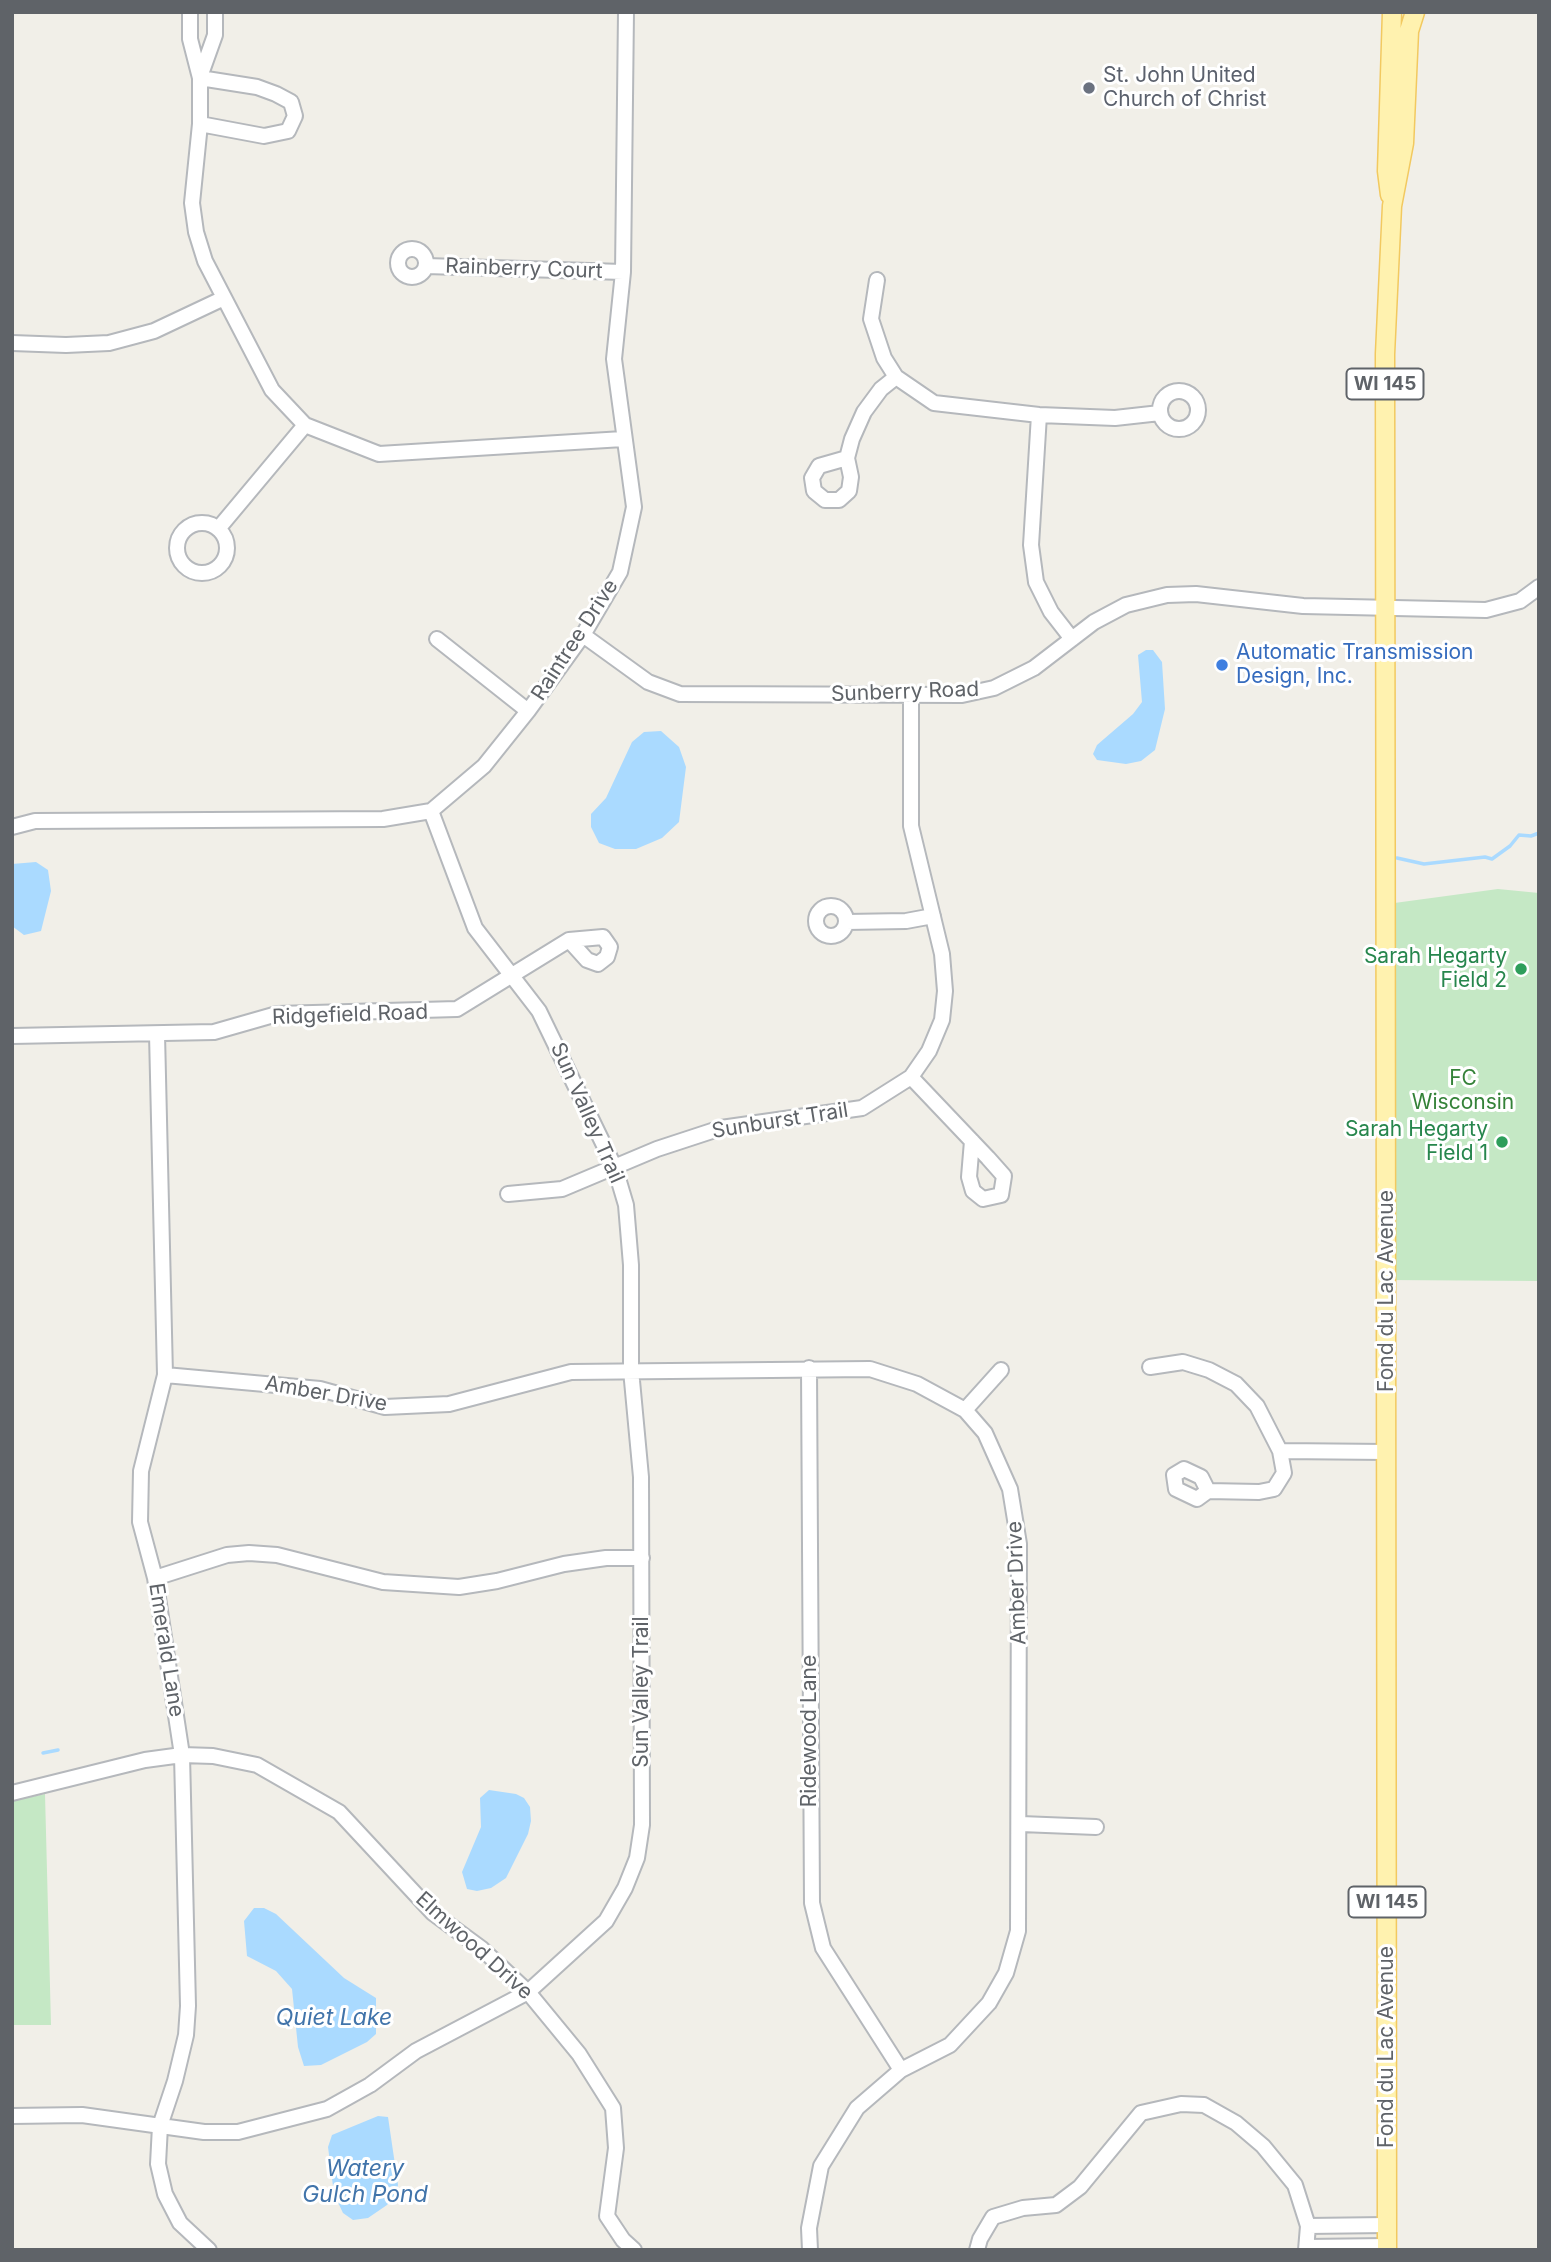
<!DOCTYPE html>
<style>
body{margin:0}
#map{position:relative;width:1551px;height:2262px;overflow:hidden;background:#f1efe8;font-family:Inter,sans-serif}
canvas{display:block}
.frame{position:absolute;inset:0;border:14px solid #5f6368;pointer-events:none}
</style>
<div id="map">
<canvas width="1551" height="2262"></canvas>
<div class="frame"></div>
</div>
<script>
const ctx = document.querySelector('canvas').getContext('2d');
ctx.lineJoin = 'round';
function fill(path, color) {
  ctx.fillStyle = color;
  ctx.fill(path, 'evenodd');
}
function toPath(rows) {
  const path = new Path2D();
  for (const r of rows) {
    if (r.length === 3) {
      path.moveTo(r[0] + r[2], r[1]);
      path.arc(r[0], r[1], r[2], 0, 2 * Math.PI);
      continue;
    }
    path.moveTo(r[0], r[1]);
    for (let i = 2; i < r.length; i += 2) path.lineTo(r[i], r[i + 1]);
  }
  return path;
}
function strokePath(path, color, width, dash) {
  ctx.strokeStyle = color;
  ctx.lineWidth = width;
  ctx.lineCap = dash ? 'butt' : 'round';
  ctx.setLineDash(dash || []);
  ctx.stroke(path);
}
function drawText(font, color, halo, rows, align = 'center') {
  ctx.font = font + ' Inter,sans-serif';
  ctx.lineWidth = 6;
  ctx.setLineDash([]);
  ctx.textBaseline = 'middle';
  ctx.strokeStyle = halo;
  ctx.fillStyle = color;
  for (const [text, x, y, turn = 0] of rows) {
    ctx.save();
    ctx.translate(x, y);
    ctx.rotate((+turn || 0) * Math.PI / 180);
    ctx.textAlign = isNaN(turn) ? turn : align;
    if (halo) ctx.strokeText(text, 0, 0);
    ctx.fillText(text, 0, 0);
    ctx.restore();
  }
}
fill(toPath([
 [1498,889,1539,893,1539,1281,1387,1280,1387,904],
 [45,1794,51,2025,12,2025,12,1801]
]), '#c5e8c5');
fill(toPath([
 [1146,650,1153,650,1162,662,1165,709,1155,750,1141,761,1126,764,1097,760,1093,754,1097,745,1133,714,1142,702,1138,655],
 [661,731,679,747,686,767,679,822,662,838,636,849,615,849,599,843,591,827,591,814,606,798,632,742,644,732],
 [36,862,48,870,51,891,41,931,24,935,12,926,12,864],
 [489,1790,516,1794,524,1798,530,1807,531,1821,528,1834,506,1878,491,1888,477,1891,467,1889,462,1872,481,1827,480,1798],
 [254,1908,264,1908,276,1914,344,1978,376,1998,376,2034,367,2042,321,2065,304,2066,298,2047,292,1989,276,1971,247,1956,244,1921],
 [378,2116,388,2117,398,2185,396,2194,387,2205,368,2218,353,2220,343,2213,334,2194,328,2147,332,2135]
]), '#aadaff');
strokePath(toPath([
 [1397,858,1424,864,1485,857,1492,859,1510,846,1519,835,1531,836,1539,833],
 [43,1753,58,1750]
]), '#aadaff', 3.5);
const minor = toPath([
 [190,12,190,39,200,78,200,124,192,203,196,232,205,261,272,390,305,425,379,454,623,439],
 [200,77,215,35,215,12],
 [200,124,264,136,288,131,295,116,291,102,276,94,257,87,200,78],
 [412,263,14],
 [426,266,623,272],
 [877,280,871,319,884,358,896,377,934,403,1039,415,1115,418,1160,413],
 [12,343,66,345,109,343,154,331,224,298],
 [1179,410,19],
 [1039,415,1031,545,1036,582,1051,612,1072,639],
 [847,458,819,466,812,478,814,491,825,500,839,500,849,491,851,477,847,458,852,439,864,412,881,389,896,377],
 [202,548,25],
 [218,529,305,425],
 [583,635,648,682,680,694,962,695,994,688,1034,668,1094,622,1126,605,1167,595,1196,594,1303,606,1486,610,1520,601,1539,587],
 [437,639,528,711],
 [12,827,35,821,383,819,431,811,484,766,528,711,583,635,620,572,634,507,614,359,623,272,626,12],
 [831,921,15],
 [846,922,906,921,933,916],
 [157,1034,165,1375,141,1471,140,1522,155,1578,182,1755,188,2006,186,2035,175,2081,160,2126,158,2164,165,2194,180,2223,209,2250],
 [12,1036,214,1032,277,1014,457,1009,569,940,603,937,610,947,607,957,598,964,587,960,569,940],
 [911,1077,988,1158,1004,1176,1001,1195,983,1199,973,1191,969,1177,972,1141],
 [508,1194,562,1189,657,1149,721,1128,862,1108,911,1077,929,1051,942,1020,945,991,942,954,911,826,911,695],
 [1150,1367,1183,1362,1209,1370,1236,1384,1257,1406,1280,1451,1387,1452],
 [809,1368,812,1903,823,1948,901,2070],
 [165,1375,320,1389,385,1407,449,1404,571,1372,870,1369,917,1384,965,1410,985,1433,1010,1489,1019,1544,1018,1931,1006,1973,989,2003,950,2045,901,2070,857,2108,821,2166,809,2228,810,2250],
 [965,1410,1001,1370],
 [1208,1491,1201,1477,1184,1469,1174,1475,1176,1489,1197,1499,1208,1491,1259,1492,1274,1489,1284,1473,1280,1451],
 [155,1578,227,1555,249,1553,277,1555,383,1582,459,1587,497,1581,564,1564,606,1558,642,1558],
 [12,1793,145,1760,182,1755,213,1756,257,1765,339,1812,433,1913,482,1949,528,1992,579,2054,613,2108,616,2148,607,2216,623,2240,634,2250],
 [1021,1824,1096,1827],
 [12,2116,82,2115,204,2132,238,2132,327,2109,370,2085,416,2051,528,1992,606,1921,625,1888,637,1858,642,1825,641,1477,631,1370,631,1265,626,1205,615,1168,539,1011,475,928,431,811],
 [1308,2226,1386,2225],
 [1307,2247,1386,2246],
 [977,2250,980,2239,993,2217,1023,2208,1056,2205,1080,2187,1141,2113,1181,2104,1204,2105,1236,2123,1263,2146,1295,2185,1308,2226,1306,2250]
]);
const major = toPath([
 [1390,195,1387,171,1392,12],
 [1387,2250,1385,354,1392,206,1404,143,1409,31,1415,12]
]);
strokePath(minor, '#b5b8bc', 18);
strokePath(major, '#f2c960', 21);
strokePath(minor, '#fff', 14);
strokePath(major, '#fff2af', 18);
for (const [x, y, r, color] of [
 [1089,88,7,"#6b7280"],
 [1222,665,7,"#3f7fe0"],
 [1521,969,7,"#2e9e5b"],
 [1502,1142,7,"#2e9e5b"]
]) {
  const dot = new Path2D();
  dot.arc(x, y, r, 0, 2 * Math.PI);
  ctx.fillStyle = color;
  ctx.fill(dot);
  strokePath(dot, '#fff', 2.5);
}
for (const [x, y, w] of [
 [1385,384,77],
 [1387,1902,77]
]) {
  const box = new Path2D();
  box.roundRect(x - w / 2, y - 15.5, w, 31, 5);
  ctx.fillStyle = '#fff';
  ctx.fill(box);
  strokePath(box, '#5f6368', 2);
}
drawText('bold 19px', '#5f6368', null, [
 ["WI 145",1385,384],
 ["WI 145",1387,1902]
]);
drawText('21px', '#5b616d', '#fff', [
 ["St. John United",1103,76],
 ["Church of Christ",1103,100]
], 'left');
drawText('21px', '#5f6368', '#fff', [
 ["Rainberry Court",524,269,2],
 ["Raintree Drive",575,640,-57],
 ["Sunberry Road",905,692,-2],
 ["Ridgefield Road",350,1015,-2],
 ["Sun Valley Trail",587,1113,66],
 ["Sunburst Trail",780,1121,-9],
 ["Fond du Lac Avenue",1387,1291,-90],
 ["Amber Drive",326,1394,10],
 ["Amber Drive",1017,1583,-92],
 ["Emerald Lane",166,1650,81],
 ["Sun Valley Trail",642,1692,-90],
 ["Ridewood Lane",810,1731,-90],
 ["Elmwood Drive",474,1946,42],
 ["Fond du Lac Avenue",1387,2047,-90]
]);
drawText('21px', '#366cbe', '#fff', [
 ["Automatic Transmission",1236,653],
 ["Design, Inc.",1236,677]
], 'left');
drawText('21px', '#27864d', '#fff', [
 ["Sarah Hegarty",1507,957],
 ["Field 2",1507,981],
 ["Sarah Hegarty",1488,1130],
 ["Field 1",1488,1154]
], 'right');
drawText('21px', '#348238', '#fff', [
 ["FC",1463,1079],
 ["Wisconsin",1463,1103]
]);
drawText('italic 23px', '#4174aa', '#fff', [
 ["Quiet Lake",334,2018],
 ["Watery",365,2169],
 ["Gulch Pond",365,2195]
]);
</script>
